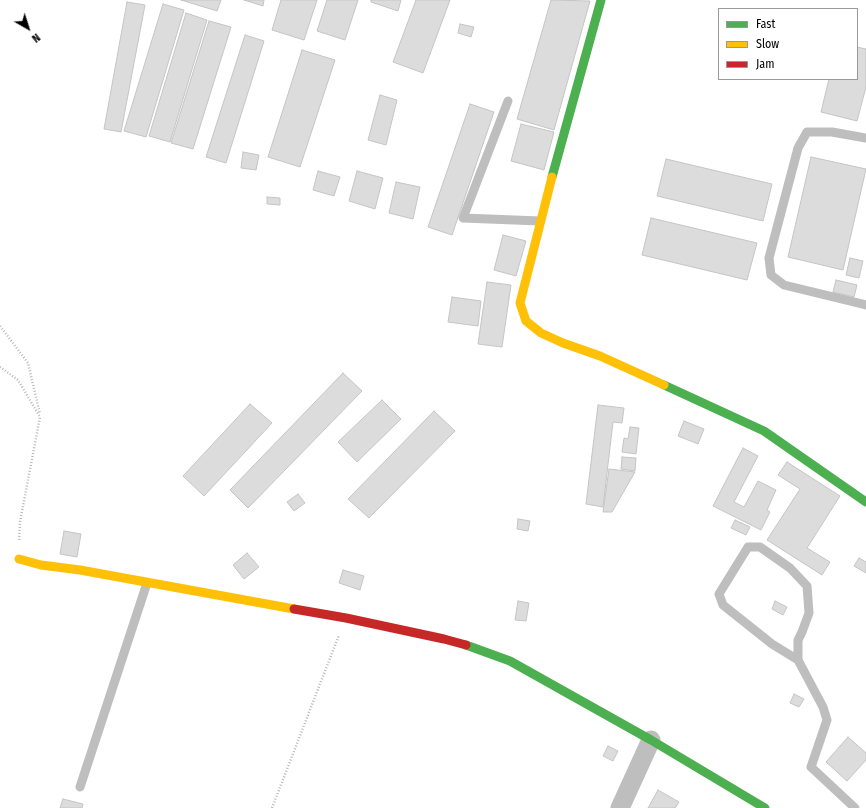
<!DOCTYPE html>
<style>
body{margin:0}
#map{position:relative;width:866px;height:808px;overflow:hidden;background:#fff;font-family:"Fira Sans Condensed",sans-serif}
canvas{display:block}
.legend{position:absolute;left:718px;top:8px;width:140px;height:72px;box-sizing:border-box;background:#fff;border:1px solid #999;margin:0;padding:5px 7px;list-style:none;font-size:12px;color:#000}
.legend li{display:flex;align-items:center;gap:8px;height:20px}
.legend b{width:20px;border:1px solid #999}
.north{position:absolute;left:8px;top:8px;width:40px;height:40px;-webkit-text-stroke:3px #fff;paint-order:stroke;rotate:141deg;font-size:11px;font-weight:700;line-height:16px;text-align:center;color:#000}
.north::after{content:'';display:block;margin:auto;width:14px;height:18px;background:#000;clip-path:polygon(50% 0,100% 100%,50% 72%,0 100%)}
</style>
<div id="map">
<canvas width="866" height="808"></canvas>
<ul class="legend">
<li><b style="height:5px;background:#4caf50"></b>Fast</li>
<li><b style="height:5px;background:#ffc107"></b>Slow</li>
<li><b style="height:5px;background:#c62828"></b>Jam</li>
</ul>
<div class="north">N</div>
</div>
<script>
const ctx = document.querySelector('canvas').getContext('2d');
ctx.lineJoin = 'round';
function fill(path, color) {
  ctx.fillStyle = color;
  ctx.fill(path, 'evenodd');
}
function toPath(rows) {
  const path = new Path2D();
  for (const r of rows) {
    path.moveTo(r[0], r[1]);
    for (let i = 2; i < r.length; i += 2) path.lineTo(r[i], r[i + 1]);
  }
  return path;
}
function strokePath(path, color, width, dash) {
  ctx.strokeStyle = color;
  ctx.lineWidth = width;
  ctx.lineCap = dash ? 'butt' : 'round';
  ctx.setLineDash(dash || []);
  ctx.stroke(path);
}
const building = toPath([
 [181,0,221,0,217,11,181,0],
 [244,0,264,0,263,6,244,0],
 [281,0,317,0,304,40,272,30,281,0],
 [327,0,358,0,345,40,317,31,327,0],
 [371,0,401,0,398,11,371,2,371,0],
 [416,0,450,0,423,73,393,62,416,0],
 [551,0,590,1,554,130,517,119,551,0],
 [127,2,145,5,121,132,104,129,127,2],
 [163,4,184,10,146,137,124,131,163,4],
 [186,13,207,20,170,142,149,136,186,13],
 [209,21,231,27,193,149,171,143,209,21],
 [460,24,474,27,471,37,458,33,460,24],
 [245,35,264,41,226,163,206,157,245,35],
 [857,47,866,49,866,87,857,121,821,112,829,79,857,79,857,47],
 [302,50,335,60,300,167,268,157,302,50],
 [380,95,397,100,386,145,368,140,380,95],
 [470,104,494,112,452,235,428,227,470,104],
 [521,124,554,132,544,170,511,161,521,124],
 [243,152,259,155,256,170,241,168,243,152],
 [811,157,866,169,843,270,788,257,811,157],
 [666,159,772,184,763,221,657,196,666,159],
 [318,171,340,177,334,196,313,190,318,171],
 [357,171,383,178,375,209,349,201,357,171],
 [396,182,420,187,413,219,389,213,396,182],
 [267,197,280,198,280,205,267,204,267,197],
 [651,218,757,243,747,280,642,255,651,218],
 [503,235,526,241,516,276,494,270,503,235],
 [850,258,863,261,859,278,846,275,850,258],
 [836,280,857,285,854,297,833,292,836,280],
 [487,282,511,285,502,347,478,344,487,282],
 [452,297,481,301,478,326,448,322,452,297],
 [343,373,362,391,248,508,230,490,343,373],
 [382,400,401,419,357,462,338,442,382,400],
 [250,404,272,423,204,496,183,476,250,404],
 [598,405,624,408,622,423,613,422,603,507,586,504,598,405],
 [434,411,455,431,369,518,348,499,434,411],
 [684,421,704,429,698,444,678,436,684,421],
 [630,427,639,428,636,454,622,452,624,438,628,439,630,427],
 [743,448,758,456,734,502,744,507,758,481,776,490,767,510,770,512,761,530,713,506,743,448],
 [622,457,636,458,635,471,621,469,622,457],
 [787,462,840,496,807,548,830,562,822,575,767,540,800,489,778,475,787,462],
 [609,469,635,472,612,512,603,512,609,469],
 [298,494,305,503,294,511,287,502,298,494],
 [518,519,530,521,528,531,517,529,518,519],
 [735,520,750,527,746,535,731,528,735,520],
 [64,531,81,534,77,557,60,554,64,531],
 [247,553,259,567,244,579,233,565,247,553],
 [859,558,866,562,866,573,854,566,859,558],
 [343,570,364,576,360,590,339,583,343,570],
 [518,601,529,603,526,621,515,620,518,601],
 [775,601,787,607,783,615,772,609,775,601],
 [794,694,804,699,799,707,790,703,794,694],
 [848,737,866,753,866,760,847,781,826,762,848,737],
 [608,746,618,751,613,761,603,756,608,746],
 [658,790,679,802,675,808,648,808,658,790],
 [63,799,83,804,82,808,60,808,63,799]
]);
fill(building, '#dcdcdc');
strokePath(building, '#c5c5c5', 1);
strokePath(toPath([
 [0,326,28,363,40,414],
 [0,367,18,380,40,417,20,522,19,541],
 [272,808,339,635]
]), '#b8b8b8', 2.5, [1, 2]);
strokePath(toPath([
 [508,101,463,218,540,221],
 [866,138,832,132,807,132,798,148,769,258,771,275,784,285,866,305],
 [748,547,760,547,790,568,807,586,809,613,802,632,798,640,798,660,772,644,723,605,719,594,748,547],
 [798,660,823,707,827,720,811,767,855,808],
 [80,787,147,583]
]), '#bebebe', 9);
strokePath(toPath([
 [620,808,651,740]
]), '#bebebe', 19);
strokePath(toPath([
 [552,177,601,0],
 [664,385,764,431,866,502],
 [466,645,510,661,651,740,765,808]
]), '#4caf50', 9);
strokePath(toPath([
 [552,177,520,303,526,321,541,333,563,343,600,356,664,385],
 [19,559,41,565,80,570,294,609]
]), '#ffc107', 9);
strokePath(toPath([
 [294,609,346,618,444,639,466,645]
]), '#c62828', 9);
</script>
